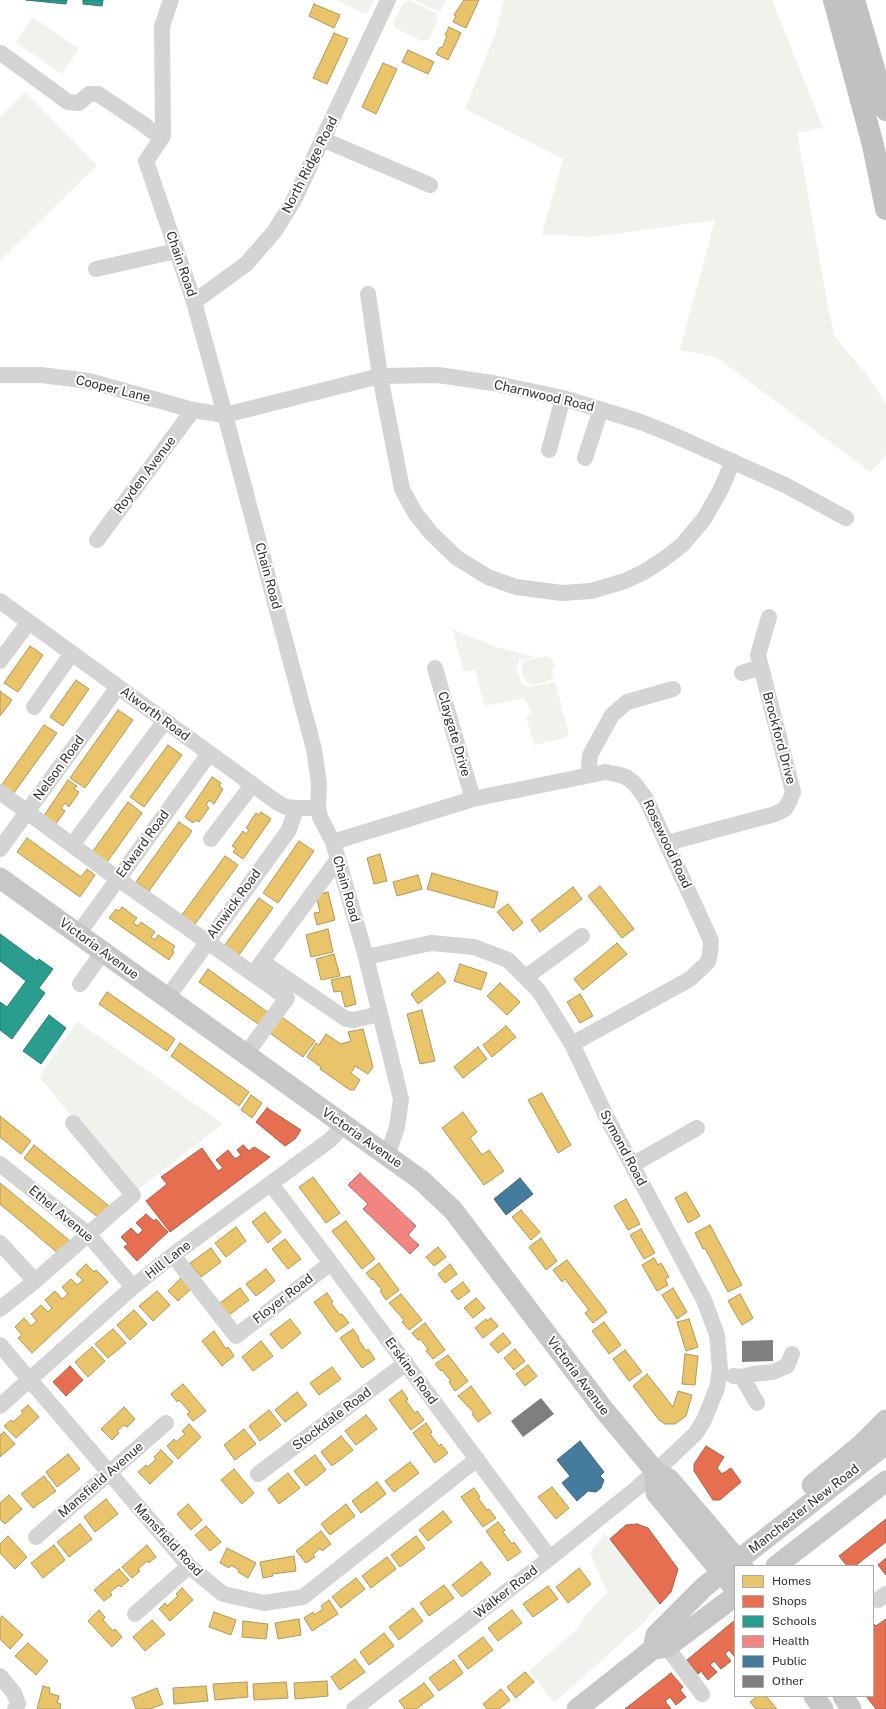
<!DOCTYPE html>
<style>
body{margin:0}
#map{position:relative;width:886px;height:1709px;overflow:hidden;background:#fff;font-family:"Public Sans",sans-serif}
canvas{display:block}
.legend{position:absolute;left:734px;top:1565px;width:140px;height:132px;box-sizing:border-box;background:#fff;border:1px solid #acacac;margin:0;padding:5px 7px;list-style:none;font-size:12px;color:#2f2f2f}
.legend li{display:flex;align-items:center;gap:8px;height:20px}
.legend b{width:20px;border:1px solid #acacac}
</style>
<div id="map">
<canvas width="886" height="1709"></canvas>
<ul class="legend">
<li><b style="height:11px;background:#e9c46a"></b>Homes</li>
<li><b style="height:11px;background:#e76f51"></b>Shops</li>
<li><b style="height:11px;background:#2a9d8f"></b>Schools</li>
<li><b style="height:11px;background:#f28482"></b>Health</li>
<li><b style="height:11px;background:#457b9d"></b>Public</li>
<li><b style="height:11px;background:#7f7f7f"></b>Other</li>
</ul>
</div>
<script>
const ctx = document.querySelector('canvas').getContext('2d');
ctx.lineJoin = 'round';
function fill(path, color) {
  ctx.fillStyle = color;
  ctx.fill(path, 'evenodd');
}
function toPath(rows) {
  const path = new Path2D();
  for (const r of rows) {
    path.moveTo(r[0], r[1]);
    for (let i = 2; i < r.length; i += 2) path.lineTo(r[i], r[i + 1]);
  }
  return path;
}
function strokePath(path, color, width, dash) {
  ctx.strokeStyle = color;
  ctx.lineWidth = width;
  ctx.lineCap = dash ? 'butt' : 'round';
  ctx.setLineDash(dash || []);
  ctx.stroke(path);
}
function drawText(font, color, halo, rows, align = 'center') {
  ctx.font = font + ' "Public Sans",sans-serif';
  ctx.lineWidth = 4;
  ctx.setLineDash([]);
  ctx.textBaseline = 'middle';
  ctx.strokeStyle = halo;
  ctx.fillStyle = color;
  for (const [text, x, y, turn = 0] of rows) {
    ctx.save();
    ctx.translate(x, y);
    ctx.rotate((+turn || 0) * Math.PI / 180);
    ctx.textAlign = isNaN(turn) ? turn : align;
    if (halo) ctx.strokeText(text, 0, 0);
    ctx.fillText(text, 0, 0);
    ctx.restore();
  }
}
fill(toPath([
 [336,0,374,0,368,13,363,13],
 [408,0,436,13,438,19,429,39,422,41,395,28,393,23,404,2],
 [413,0,446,0,441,10,437,11],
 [504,0,772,0,823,128,797,133,827,302,835,337,868,376,886,404,886,453,885,457,870,472,716,357,680,350,715,220,592,237,542,234,563,159,465,109,497,29],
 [33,17,79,49,62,74,15,42],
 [25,92,97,165,0,261,0,117],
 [452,629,497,647,535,657,520,660,516,668,521,682,528,687,555,682,569,733,565,738,534,745,526,716,532,713,524,698,485,706,475,670,464,672],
 [547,656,552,660,556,668,552,669,554,675,550,681,532,685,525,681,521,668,526,660],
 [77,1021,223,1124,135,1192,40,1078,45,1068],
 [605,1533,660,1604,641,1625,554,1703,529,1671,577,1629,587,1614,607,1592,590,1553]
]), '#f0f3ed');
const homes = toPath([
 [464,0,479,0,466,28,453,22,456,16,454,15,464,0],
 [314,4,340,15,334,28,309,16,314,4],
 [449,27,461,33,448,60,436,54,440,47,442,48,447,36,445,35,449,27],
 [334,33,348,39,327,84,313,78,334,33],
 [408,50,434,62,428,74,402,62,408,50],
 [383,63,397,69,376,114,362,107,383,63],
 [30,646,43,655,18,692,4,683,30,646],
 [76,680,89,689,63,726,50,717,76,680],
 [0,691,12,700,0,716,0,691],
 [118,710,133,720,85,788,70,778,118,710],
 [44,725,57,733,13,794,1,786,44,725],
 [168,745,182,755,144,807,130,797,168,745],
 [212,777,221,783,219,786,223,789,214,804,209,800,206,805,209,808,199,822,196,820,193,823,185,817,212,777],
 [68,780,77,786,74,789,79,792,69,807,65,803,61,808,65,811,55,825,41,820,68,780],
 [128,802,142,813,105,865,91,854,128,802],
 [261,812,271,819,243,859,233,852,236,848,232,846,243,831,246,834,249,830,246,828,256,813,259,815,261,812],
 [179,822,192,831,149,891,136,882,179,822],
 [27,838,81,877,87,869,95,875,80,897,17,852,27,838],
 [299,841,314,851,278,903,263,893,299,841],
 [380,854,387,881,374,884,367,858,380,854],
 [225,856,238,865,195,924,182,915,225,856],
 [432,873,498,892,494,908,427,889,432,873],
 [418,875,422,889,397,896,393,882,418,875],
 [600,886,634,929,622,938,588,896,600,886],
 [573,887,582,899,540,932,531,920,573,887],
 [328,892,335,920,317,925,314,913,320,912,316,895,328,892],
 [259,898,273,908,236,959,222,949,259,898],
 [508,904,523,923,513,931,497,912,508,904],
 [122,907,137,918,133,923,138,926,141,922,155,932,151,937,155,940,158,935,175,946,172,951,174,952,169,960,109,918,116,909,119,911,122,907],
 [328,929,333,952,311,957,306,935,328,929],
 [617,943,627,954,583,990,574,979,617,943],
 [334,954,340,976,321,980,316,959,334,954],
 [460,964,487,973,481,990,454,981,460,964],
 [208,969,270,1014,261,1026,199,982,208,969],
 [438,972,446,982,418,1004,411,994,438,972],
 [350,976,356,1004,345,1007,341,991,334,992,331,980,350,976],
 [500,983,520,1002,507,1015,487,996,500,983],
 [107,992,175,1039,167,1051,99,1004,107,992],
 [580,994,593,1016,580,1023,567,1002,580,994],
 [422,1010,435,1061,420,1064,407,1014,422,1010],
 [279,1015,315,1041,303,1057,267,1031,279,1015],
 [506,1026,516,1037,492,1057,483,1045,506,1026],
 [363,1029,373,1067,368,1074,355,1066,351,1073,360,1080,354,1090,350,1090,320,1069,321,1067,307,1057,316,1043,319,1045,326,1034,341,1044,351,1041,348,1032,363,1029],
 [180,1043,249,1092,239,1106,171,1056,180,1043],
 [478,1047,487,1059,463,1078,454,1067,478,1047],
 [542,1093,571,1145,558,1153,528,1100,542,1093],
 [251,1095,262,1103,252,1118,241,1110,251,1095],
 [463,1112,477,1132,470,1138,482,1155,489,1150,504,1171,484,1185,442,1128,463,1112],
 [0,1116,31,1141,21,1154,0,1137,0,1116],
 [34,1145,109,1206,99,1218,24,1158,34,1145],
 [313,1177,340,1213,326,1223,299,1187,313,1177],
 [0,1183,70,1241,59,1254,0,1204,0,1183],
 [686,1192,700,1216,688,1223,675,1198,686,1192],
 [626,1199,640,1224,628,1230,614,1206,626,1199],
 [521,1210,540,1232,531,1240,512,1217,521,1210],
 [265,1212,281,1232,268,1243,252,1222,265,1212],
 [346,1221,375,1259,362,1269,332,1231,346,1221],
 [710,1225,742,1285,728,1292,705,1248,703,1249,695,1233,710,1225],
 [236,1227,246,1241,226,1257,215,1243,236,1227],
 [641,1229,655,1253,644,1259,630,1235,641,1229],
 [541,1238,557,1261,546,1270,529,1247,541,1238],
 [285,1239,301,1259,288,1269,272,1249,285,1239],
 [438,1247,446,1257,434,1266,426,1257,438,1247],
 [211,1248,221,1262,201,1277,190,1263,211,1248],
 [654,1258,658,1265,661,1263,669,1277,665,1279,668,1285,657,1291,642,1265,654,1258],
 [567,1260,607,1312,593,1323,585,1313,589,1310,565,1279,562,1282,553,1270,567,1260],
 [379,1263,399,1290,386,1300,380,1291,382,1290,373,1279,372,1280,366,1273,379,1263],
 [86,1264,94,1272,96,1270,108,1282,32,1353,18,1338,22,1335,15,1327,24,1318,31,1326,37,1321,31,1314,41,1305,48,1312,52,1308,45,1300,55,1291,62,1299,68,1294,62,1287,71,1279,77,1285,83,1280,76,1274,86,1264],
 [450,1264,457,1274,445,1283,438,1274,450,1264],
 [266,1269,275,1281,256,1296,246,1284,266,1269],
 [183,1276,193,1287,178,1301,168,1291,183,1276],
 [463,1282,470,1291,458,1300,451,1291,463,1282],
 [240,1288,249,1300,229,1315,220,1303,240,1288],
 [673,1288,687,1312,677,1319,662,1295,673,1288],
 [157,1291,170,1305,153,1321,139,1306,157,1291],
 [327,1293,333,1302,331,1303,340,1315,342,1314,349,1323,336,1332,314,1302,327,1293],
 [401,1294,422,1320,409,1330,402,1322,404,1320,389,1303,401,1294],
 [740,1294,753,1318,742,1325,728,1301,740,1294],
 [476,1298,485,1308,473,1318,464,1308,476,1298],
 [134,1310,147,1324,130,1340,117,1325,134,1310],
 [491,1318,498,1326,483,1338,475,1328,486,1319,487,1321,491,1318],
 [290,1319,301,1333,282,1349,270,1334,290,1319],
 [689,1319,698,1347,686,1351,677,1322,689,1319],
 [604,1322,621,1345,609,1354,592,1331,604,1322],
 [425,1323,445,1350,433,1359,426,1351,428,1349,420,1339,418,1340,412,1333,425,1323],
 [113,1329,126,1343,108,1358,95,1344,113,1329],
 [353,1329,359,1338,358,1339,366,1351,368,1349,375,1359,362,1368,340,1338,353,1329],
 [214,1331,226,1349,228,1347,234,1356,222,1366,202,1341,214,1331],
 [503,1333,511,1343,498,1353,490,1344,503,1333],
 [261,1341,273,1356,253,1371,242,1357,261,1341],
 [92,1347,105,1361,88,1377,75,1362,92,1347],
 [515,1349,525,1361,514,1370,504,1358,515,1349],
 [625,1350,642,1372,629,1381,613,1359,625,1350],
 [685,1354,698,1356,695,1385,682,1384,685,1354],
 [448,1355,468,1381,455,1391,449,1382,451,1381,442,1370,441,1371,435,1364,448,1355],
 [528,1365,537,1376,525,1386,516,1374,528,1365],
 [332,1367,341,1379,319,1395,310,1383,332,1367],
 [647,1374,673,1407,678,1391,692,1395,686,1416,675,1424,665,1424,659,1420,633,1386,647,1374],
 [183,1384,206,1411,193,1421,187,1414,190,1412,179,1400,177,1402,171,1394,183,1384],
 [471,1386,491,1413,478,1422,472,1414,474,1413,458,1396,471,1386],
 [402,1390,408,1399,406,1401,415,1413,417,1411,424,1420,411,1430,389,1400,402,1390],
 [297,1392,307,1405,285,1422,275,1410,297,1392],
 [28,1405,39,1417,16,1438,4,1426,11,1420,13,1422,23,1413,21,1411,28,1405],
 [124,1407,135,1419,127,1427,124,1425,117,1431,119,1433,112,1440,101,1429,124,1407],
 [269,1410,281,1425,260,1441,249,1426,269,1410],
 [366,1415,377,1429,356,1445,345,1431,366,1415],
 [426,1423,432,1432,430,1434,439,1446,441,1444,448,1453,435,1463,413,1433,426,1423],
 [189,1424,201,1437,178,1459,167,1446,174,1439,176,1442,185,1434,182,1431,189,1424],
 [244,1429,256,1444,235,1460,224,1445,244,1429],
 [4,1432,15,1444,0,1457,0,1435,4,1432],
 [341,1436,353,1450,332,1466,321,1452,341,1436],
 [161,1450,173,1462,150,1484,138,1472,146,1465,148,1467,156,1459,154,1457,161,1450],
 [68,1454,80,1469,57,1487,46,1472,68,1454],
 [315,1455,326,1470,306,1486,294,1471,315,1455],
 [410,1462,419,1473,394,1492,385,1481,410,1462],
 [234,1469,254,1493,242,1504,221,1480,234,1469],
 [288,1473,300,1488,279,1504,268,1489,288,1473],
 [44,1476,56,1491,33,1508,21,1494,44,1476],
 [377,1482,386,1494,361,1513,352,1501,377,1482],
 [552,1487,569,1508,556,1519,538,1497,552,1487],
 [474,1488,480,1497,478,1498,487,1510,489,1509,496,1518,483,1527,461,1497,474,1488],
 [9,1495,22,1509,5,1524,0,1519,0,1503,9,1495],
 [106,1499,118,1514,95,1532,84,1517,106,1499],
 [188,1504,202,1520,191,1530,177,1514,188,1504],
 [346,1504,355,1516,330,1535,321,1524,346,1504],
 [443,1511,452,1522,428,1541,419,1530,443,1511],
 [498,1522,505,1530,503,1532,512,1544,514,1542,521,1552,508,1561,486,1531,498,1522],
 [80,1524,92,1539,69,1557,57,1542,80,1524],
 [206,1526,221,1542,210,1551,195,1535,206,1526],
 [321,1531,331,1544,322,1551,320,1548,313,1555,315,1557,306,1563,296,1551,321,1531],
 [8,1536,27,1557,15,1569,0,1553,0,1544,8,1536],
 [416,1536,425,1548,400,1567,391,1555,416,1536],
 [54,1545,65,1560,43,1578,31,1563,54,1545],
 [147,1545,156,1557,149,1563,147,1561,138,1569,140,1571,132,1578,122,1567,147,1545],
 [227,1548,256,1563,248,1578,238,1572,239,1570,231,1565,229,1568,220,1563,227,1548],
 [294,1556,296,1571,272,1574,273,1576,263,1578,260,1562,294,1556],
 [387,1557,396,1569,371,1588,362,1576,387,1557],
 [481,1562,491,1574,462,1597,452,1585,481,1562],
 [579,1568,591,1584,568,1603,556,1587,579,1568],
 [119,1569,129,1580,121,1587,119,1585,110,1592,112,1595,104,1601,94,1590,119,1569],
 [356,1578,365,1589,341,1608,332,1597,356,1578],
 [444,1585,454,1598,429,1616,420,1603,444,1585],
 [548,1586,558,1599,533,1617,523,1604,548,1586],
 [182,1588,193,1600,170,1621,159,1609,165,1603,167,1606,178,1596,176,1594,182,1588],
 [329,1600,338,1614,312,1631,304,1618,313,1612,314,1615,323,1609,321,1606,329,1600],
 [413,1608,423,1621,399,1640,389,1627,413,1608],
 [99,1610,105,1617,103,1620,113,1631,115,1629,122,1637,112,1647,88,1621,99,1610],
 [512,1610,522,1623,498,1641,488,1628,512,1610],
 [214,1612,236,1620,231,1635,209,1627,214,1612],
 [2,1616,23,1635,10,1649,0,1639,0,1619,2,1616],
 [299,1619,301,1635,278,1639,275,1623,299,1619],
 [152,1620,165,1634,145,1651,133,1637,152,1620],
 [243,1621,268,1624,266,1639,242,1637,243,1621],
 [384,1633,394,1646,369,1665,360,1652,384,1633],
 [483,1637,493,1650,468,1669,458,1656,483,1637],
 [28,1643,48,1661,36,1675,15,1656,28,1643],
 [355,1659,365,1672,340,1690,331,1677,355,1659],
 [454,1660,463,1673,439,1691,429,1678,454,1660],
 [525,1672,534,1682,516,1698,507,1687,525,1672],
 [327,1681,328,1696,295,1699,294,1683,327,1681],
 [247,1682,248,1697,215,1700,213,1684,247,1682],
 [286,1682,288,1698,254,1700,253,1684,286,1682],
 [424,1683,434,1696,416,1709,405,1709,399,1701,424,1683],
 [43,1686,50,1688,49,1693,59,1696,57,1703,61,1704,60,1709,37,1709,43,1686],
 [206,1686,208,1701,174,1704,173,1688,206,1686],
 [157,1688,163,1704,150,1709,136,1709,132,1698,157,1688],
 [501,1689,510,1700,499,1709,487,1709,483,1704,501,1689],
 [757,1696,766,1696,777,1709,756,1709,750,1702,757,1696]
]);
fill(homes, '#e9c46a');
strokePath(homes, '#b19758', 1);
const shops = toPath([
 [267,1108,301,1130,295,1139,285,1146,256,1122,267,1108],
 [243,1145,249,1151,254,1147,270,1157,170,1232,146,1201,167,1184,161,1177,202,1148,218,1171,223,1168,216,1160,228,1150,235,1159,241,1155,237,1150,243,1145],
 [146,1214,154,1221,156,1219,168,1232,137,1261,124,1247,128,1244,121,1237,131,1228,138,1235,143,1230,136,1223,146,1214],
 [70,1366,83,1380,66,1396,53,1382,70,1366],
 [706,1446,724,1457,717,1468,722,1474,731,1468,741,1482,720,1500,713,1500,694,1471,694,1464,706,1446],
 [886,1519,886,1542,855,1566,847,1566,839,1556,886,1519],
 [637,1524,648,1528,678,1569,671,1592,660,1604,610,1539,626,1525,637,1524],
 [886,1558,886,1575,878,1565,886,1558],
 [886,1619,886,1709,876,1709,866,1696,873,1696,873,1623,876,1626,886,1619],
 [735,1620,735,1657,729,1650,725,1654,731,1661,721,1669,714,1661,710,1665,717,1672,708,1680,701,1671,698,1674,687,1660,735,1620],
 [671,1673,683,1687,680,1690,686,1697,676,1705,670,1697,665,1701,671,1709,625,1709,671,1673]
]);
fill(shops, '#e76f51');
strokePath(shops, '#b05c47', 1);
const schools = toPath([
 [26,0,67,0,66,4,26,0],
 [83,0,103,0,102,6,83,4,83,0],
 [0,934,37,961,39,959,53,969,39,988,45,993,12,1039,0,1030,0,1002,7,1007,26,981,0,961,0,934],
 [49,1015,66,1028,41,1064,23,1051,49,1015]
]);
fill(schools, '#2a9d8f');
strokePath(schools, '#2c7c72', 1);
const health = toPath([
 [360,1173,416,1226,408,1235,419,1245,410,1254,363,1209,368,1204,348,1185,360,1173]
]);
fill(health, '#f28482');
strokePath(health, '#b86a69', 1);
const public = toPath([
 [520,1178,533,1194,506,1215,494,1199,520,1178],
 [580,1441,604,1472,600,1476,604,1480,601,1488,596,1492,588,1491,577,1501,562,1483,570,1476,557,1460,580,1441]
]);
fill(public, '#457b9d');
strokePath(public, '#3e647c', 1);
fill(toPath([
 [773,1340,773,1361,742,1362,742,1341],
 [541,1398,554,1414,523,1437,511,1421]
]), '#7f7f7f');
strokePath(toPath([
 [171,0,162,26,163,136,146,161,194,302,225,415,314,749,319,784,318,808,320,817,333,842,366,957,401,1099,397,1127,387,1156],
 [1,53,68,102,79,103,89,94,98,94,143,124,161,138],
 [324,140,430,185],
 [96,269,176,251],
 [368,294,380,376,402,489,415,513,431,533,457,558,488,577,516,587,562,593,591,591,625,581,644,572,664,559,682,545,704,519,720,491,733,461],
 [194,302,246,264,274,232,294,200,388,0],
 [0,375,41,375,89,381,193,410,225,415,380,376,438,375,493,383,563,398,638,421,671,434,785,485,846,518],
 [549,450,563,398],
 [585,458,601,409],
 [97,540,193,410],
 [0,601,278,803,286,807,296,808,318,808],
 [0,661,29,622],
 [435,668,473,799],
 [742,673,761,667],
 [34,707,72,653],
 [591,775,589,765,590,755,612,715,627,702,673,689],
 [0,792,118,879,253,974],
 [211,839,252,785],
 [333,842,473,799,591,775,605,772,616,774,626,777,634,783,646,799,703,923,711,941,710,953,708,962,690,979,572,1044],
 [667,843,775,814,785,809,790,800,793,792,758,655,769,617],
 [72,845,165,721],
 [0,849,118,687],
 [78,934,209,754],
 [267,965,346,1019,354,1020,379,1014],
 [526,977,582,936],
 [80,984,103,952],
 [167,998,289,830,296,808],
 [246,1054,287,998,253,974,338,859],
 [0,1164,88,1234,133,1287],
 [632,1165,697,1128],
 [271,1184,331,1263,550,1558],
 [0,1243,35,1281],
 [173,1255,236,1336,331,1263],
 [0,1309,35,1281,133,1195,73,1123],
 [0,1345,189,1566,223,1594,264,1603,303,1597,477,1459],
 [733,1376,742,1377,757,1403],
 [742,1377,753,1374,773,1372,787,1366,792,1354],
 [0,1406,133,1287,173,1255,330,1140,344,1125],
 [258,1474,406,1363],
 [36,1537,166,1423],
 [878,1600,886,1594],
 [135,1614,189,1566],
 [667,1647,702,1694],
 [0,1676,14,1693,18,1704,15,1709],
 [354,1709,550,1558,637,1488,672,1456,696,1433,704,1420,717,1388,720,1369,717,1335,704,1300,606,1116,572,1044,539,991,508,960,474,947,431,943,366,957]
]), '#d4d4d4', 16);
strokePath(toPath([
 [0,878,421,1180,453,1210,604,1410,655,1471,669,1479,743,1566],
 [655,1471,656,1493,731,1584],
 [812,1485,862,1444,886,1420],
 [776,1566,886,1481],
 [653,1649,656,1635,704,1587,886,1444],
 [814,1696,823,1709],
 [843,1696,851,1709],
 [577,1709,653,1649,667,1647,735,1596]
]), '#c7c7c7', 21);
strokePath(toPath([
 [834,0,873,145,886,209],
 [854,0,886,110]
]), '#c1c1c1', 22);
drawText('13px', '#2f2f2f', '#fff', [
 ["North Ridge Road",310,165,-63],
 ["Chain Road",181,264,71],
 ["Cooper Lane",113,389,14],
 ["Charnwood Road",544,396,13],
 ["Royden Avenue",145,475,-53],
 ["Chain Road",268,576,75],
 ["Alworth Road",155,714,36],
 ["Claygate Drive",454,734,74],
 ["Brockford Drive",779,738,75],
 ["Nelson Road",59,768,-54],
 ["Edward Road",143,844,-54],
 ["Rosewood Road",667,844,65],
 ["Chain Road",346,889,74],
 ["Alnwick Road",234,904,-54],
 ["Victoria Avenue",99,949,36],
 ["Victoria Avenue",362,1138,35],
 ["Symond Road",623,1148,62],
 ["Ethel Avenue",61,1214,40],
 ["Hill Lane",168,1260,-38],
 ["Floyer Road",283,1299,-38],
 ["Erskine Road",411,1371,54],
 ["Victoria Avenue",578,1376,53],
 ["Stockdale Road",332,1419,-37],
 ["Mansfield Avenue",101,1480,-41],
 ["Manchester New Road",804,1509,-38],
 ["Mansfield Road",168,1540,47],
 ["Walker Road",506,1592,-38]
]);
</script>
